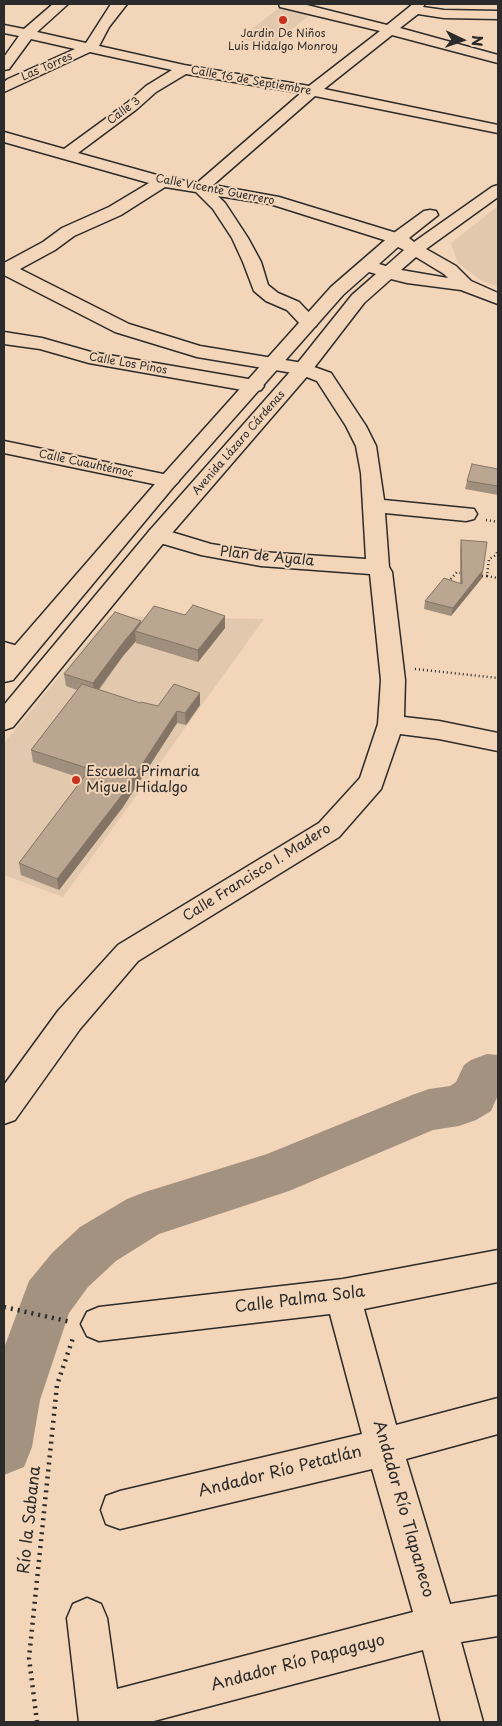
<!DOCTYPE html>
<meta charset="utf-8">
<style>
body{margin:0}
#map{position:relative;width:502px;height:1726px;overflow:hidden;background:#f3d6b9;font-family:"Playpen Sans",sans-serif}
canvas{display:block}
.frame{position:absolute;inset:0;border:5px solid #2b2b2b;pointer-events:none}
.north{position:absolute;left:437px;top:15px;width:50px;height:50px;-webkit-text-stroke:4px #f3d6b9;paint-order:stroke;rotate:93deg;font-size:14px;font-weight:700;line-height:20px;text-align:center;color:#2b2b2b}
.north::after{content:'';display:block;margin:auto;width:18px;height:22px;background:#2b2b2b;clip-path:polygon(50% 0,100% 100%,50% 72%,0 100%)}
</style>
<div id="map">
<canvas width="502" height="1726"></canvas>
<div class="frame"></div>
<div class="north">N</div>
</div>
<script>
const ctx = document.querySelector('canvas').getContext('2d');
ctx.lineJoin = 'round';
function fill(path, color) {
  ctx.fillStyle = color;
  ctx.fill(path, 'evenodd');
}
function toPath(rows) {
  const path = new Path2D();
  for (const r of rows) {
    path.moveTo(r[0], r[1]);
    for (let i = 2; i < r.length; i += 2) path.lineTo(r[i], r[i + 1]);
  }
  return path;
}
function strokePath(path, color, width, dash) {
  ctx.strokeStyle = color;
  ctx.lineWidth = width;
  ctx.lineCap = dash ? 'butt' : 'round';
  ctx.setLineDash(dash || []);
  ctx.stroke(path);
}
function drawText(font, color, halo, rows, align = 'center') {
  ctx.font = font + ' "Playpen Sans",sans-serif';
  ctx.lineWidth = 4;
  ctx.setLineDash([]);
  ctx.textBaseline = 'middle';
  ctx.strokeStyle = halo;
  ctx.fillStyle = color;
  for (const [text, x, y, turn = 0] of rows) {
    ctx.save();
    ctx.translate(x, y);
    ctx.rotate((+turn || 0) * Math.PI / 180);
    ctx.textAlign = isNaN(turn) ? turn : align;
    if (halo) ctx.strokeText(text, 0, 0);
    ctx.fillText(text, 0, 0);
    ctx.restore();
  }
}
fill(toPath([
 [280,7,311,14,272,45,239,39],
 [498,206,498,287,482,281,458,263,451,243],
 [109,616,264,619,63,897,4,875,4,743]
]), '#e2c8ad');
fill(toPath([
 [487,1054,498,1055,498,1095,491,1111,476,1120,459,1126,433,1130,289,1191,159,1234,116,1261,88,1287,69,1313,40,1400,32,1447,24,1467,4,1475,4,1348,29,1281,52,1253,80,1227,127,1199,145,1192,267,1154,412,1095,429,1089,450,1086,456,1082,464,1065,471,1060,487,1054]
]), '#a49280');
const minor = toPath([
 [53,4,68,4,37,32,86,43,111,4,127,4,109,27,99,46,184,65,309,86,380,31,280,7,279,4,303,4,387,25,413,4,425,4,423,7,444,10,498,11,498,19,444,18,418,14,400,28,498,55,498,63,392,35,324,89,498,125,498,133,315,96,213,185,279,197,403,235,406,239,403,243,397,244,270,204,218,196,225,203,248,238,261,262,268,285,278,293,299,302,318,322,316,326,309,328,302,326,287,310,266,301,254,291,243,262,232,238,213,209,196,192,165,187,121,215,74,236,55,250,20,269,129,324,200,346,303,363,331,373,366,426,376,446,384,500,474,509,477,514,474,519,466,521,385,513,389,567,392,572,405,680,404,717,439,721,498,733,498,751,439,739,400,734,381,789,339,837,138,961,80,1029,15,1120,4,1124,4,1085,58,1011,118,945,319,823,360,778,378,724,381,680,370,574,261,566,201,555,150,540,147,535,150,530,158,528,211,544,261,552,366,559,361,473,356,446,346,426,317,381,299,374,197,357,115,332,4,275,4,263,43,242,62,228,109,207,149,183,4,142,4,132,64,149,127,103,146,86,172,70,90,52,4,92,4,82,8,79,75,49,31,39,9,69,4,70,4,57,19,36,4,33,4,25,24,29,53,4],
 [186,74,301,93,197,183,164,177,78,153,137,109,156,92,186,74],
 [4,332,42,338,91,352,254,380,261,382,264,386,261,390,254,392,89,363,40,349,4,344,4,332],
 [4,441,168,475,175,477,179,481,175,485,168,487,4,453,4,441],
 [4,642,28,649,32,655,28,661,20,663,4,658,4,642],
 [498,1250,498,1282,364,1309,396,1425,498,1398,498,1434,406,1459,450,1604,498,1596,498,1636,461,1642,483,1722,441,1722,423,1650,150,1722,79,1722,67,1618,73,1604,87,1598,101,1604,107,1618,117,1689,413,1612,372,1469,120,1529,106,1524,101,1510,106,1496,120,1491,362,1434,330,1314,99,1341,87,1336,81,1324,87,1312,99,1307,343,1279,498,1250]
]);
const major = toPath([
 [498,185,498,197,426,249,456,266,471,281,498,293,498,304,461,290,407,283,391,279,364,303,310,373,166,540,13,727,4,730,4,705,150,530,296,365,352,295,376,274,369,272,343,295,175,485,13,680,4,682,4,658,161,477,331,287,391,235,424,211,430,210,436,211,438,215,409,238,414,242,492,187,498,185],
 [398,247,404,250,386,266,379,264,398,247],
 [416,257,444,274,448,278,401,270,416,257]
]);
strokePath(minor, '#2b2b2b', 3);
strokePath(major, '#2b2b2b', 3);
strokePath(toPath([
 [486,520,498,522],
 [478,576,487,576,489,559,496,555,498,550],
 [487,576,498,578],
 [448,582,457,572,462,573],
 [415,669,498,678]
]), '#2b2b2b', 2.5, [1, 3]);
strokePath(toPath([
 [4,1307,71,1322],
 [37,1722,29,1658,57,1385,74,1335]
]), '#2b2b2b', 4.5, [2, 5]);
fill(minor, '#f3d6b9');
fill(major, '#f3d6b9');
fill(toPath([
 [498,469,498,495,465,489,467,481],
 [461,540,482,578,451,616,424,609,425,601,460,584,460,549],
 [141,621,141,623,225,628,198,662,136,643,136,641,123,656,99,690,140,703,158,706,200,693,200,705,186,725,177,723,123,807,59,890,21,875,19,863,83,779,33,762,31,750,77,690,66,686,64,674]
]), '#a18f7e');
fill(toPath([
 [483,570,482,578,451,616,453,608],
 [225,616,225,628,198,662,198,650],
 [141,621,142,633,135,631,136,641,123,656,94,695,93,683,122,644],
 [200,693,200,705,186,725,185,713],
 [177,711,177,723,123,807,59,890,57,879]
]), '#837466');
const building = toPath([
 [472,464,498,469,498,486,467,481,472,464],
 [461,540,487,542,483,570,453,608,425,601,444,578,462,584,461,540],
 [193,605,225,616,198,650,135,631,154,606,185,615,193,605],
 [115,612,141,621,122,644,93,683,64,674,115,612],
 [82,684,140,703,141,702,158,706,174,684,200,693,185,713,177,711,122,795,57,879,19,863,90,769,31,750,82,684]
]);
fill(building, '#bba692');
strokePath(building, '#837466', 1);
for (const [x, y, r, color] of [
 [283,20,5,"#c8321e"],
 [76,780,5,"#c8321e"]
]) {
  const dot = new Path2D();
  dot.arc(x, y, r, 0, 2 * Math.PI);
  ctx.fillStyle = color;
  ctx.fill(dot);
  strokePath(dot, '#f3d6b9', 2);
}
drawText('11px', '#2b2b2b', '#f3d6b9', [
 ["Jardin De Niños",283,34],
 ["Luis Hidalgo Monroy",283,47]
]);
drawText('11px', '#2b2b2b', '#f3d6b9', [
 ["Las Torres",47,67,-24],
 ["Calle 16 de Septiembre",251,81,10],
 ["Calle 3",124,111,-37],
 ["Calle Vicente Guerrero",215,190,11],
 ["Calle Los Pinos",128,364,10],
 ["Avenida Lázaro Cárdenas",239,443,-49],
 ["Calle Cuauhtémoc",86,464,12]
]);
drawText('14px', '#2b2b2b', '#f3d6b9', [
 ["Plan de Ayala",267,557,6],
 ["Calle Francisco I. Madero",257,873,-32]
]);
drawText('14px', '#2b2b2b', '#f3d6b9', [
 ["Escuela Primaria",86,772],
 ["Miguel Hidalgo",86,788]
], 'left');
drawText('16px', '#2b2b2b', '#f3d6b9', [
 ["Calle Palma Sola",300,1300,-7],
 ["Andador Río Petatlán",280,1472,-14],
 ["Andador Río Tlapaneco",403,1509,74],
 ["Río la Sabana",30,1520,-84],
 ["Andador Río Papagayo",298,1663,-15]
]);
</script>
